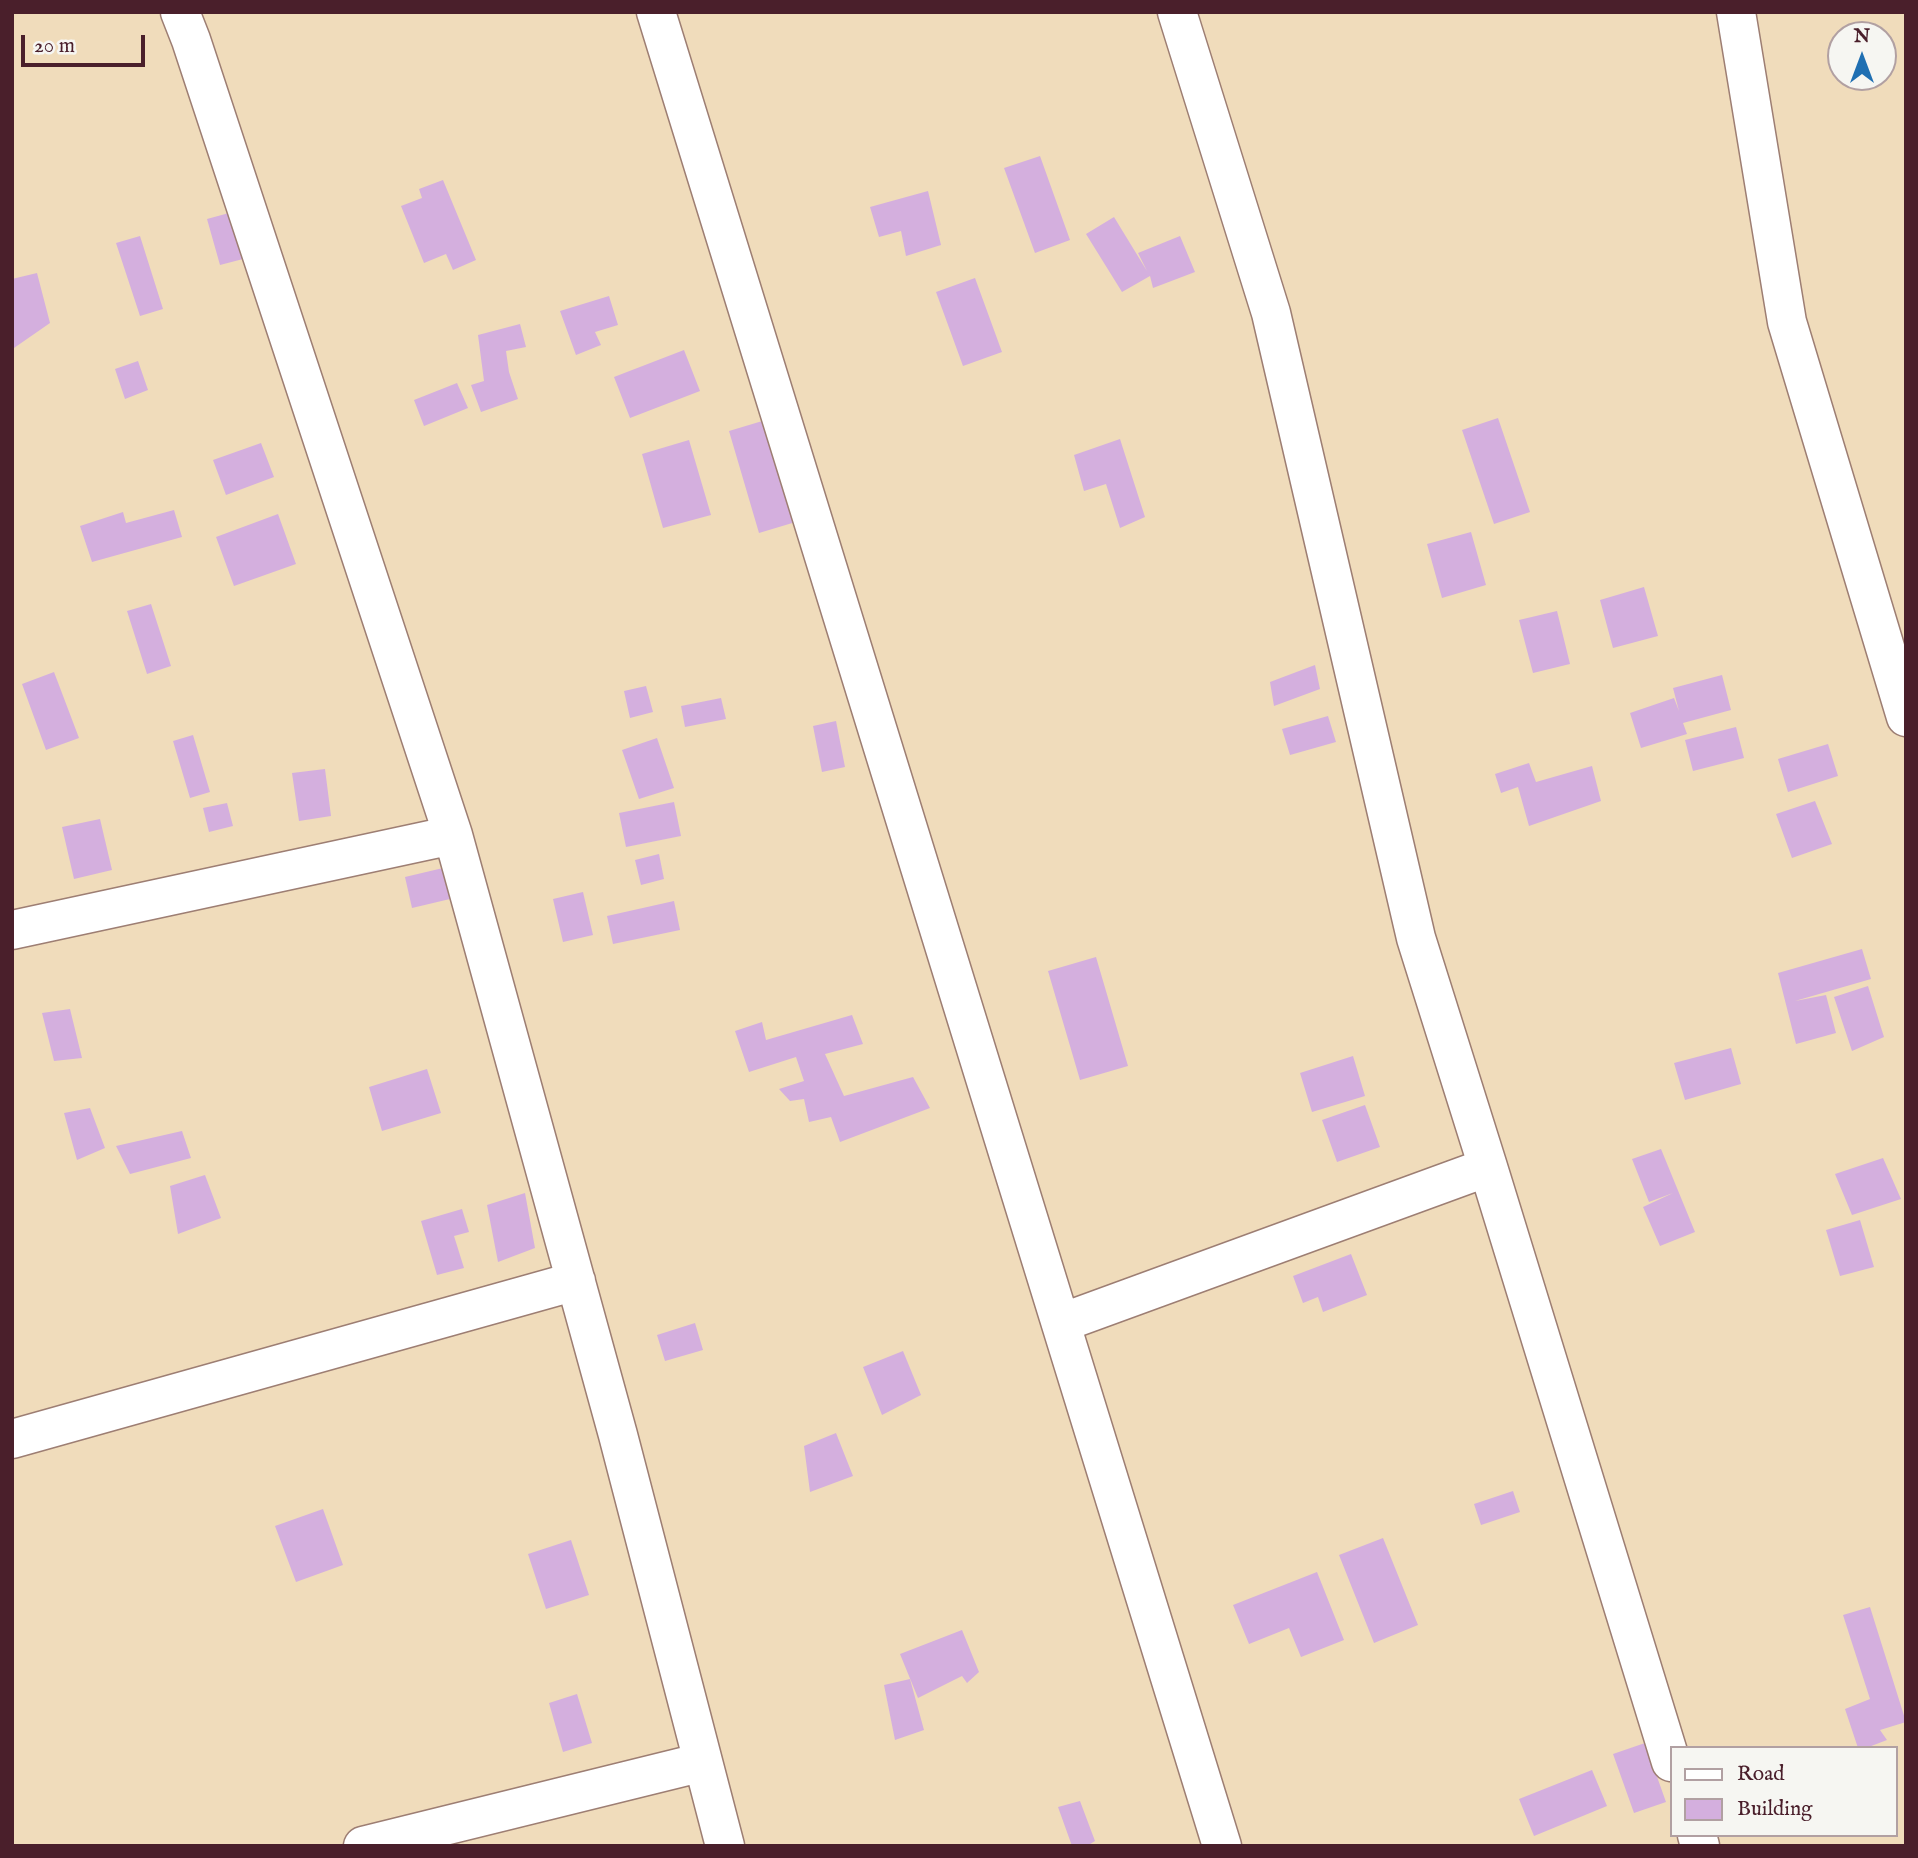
<!DOCTYPE html>
<style>
body{margin:0}
#map{position:relative;width:1918px;height:1858px;overflow:hidden;background:#f0dcbb;font-family:"IM FELL English",serif}
canvas{display:block}
.frame{position:absolute;inset:0;border:14px solid #4a1f2b;pointer-events:none}
.legend{position:absolute;left:1670px;top:1746px;width:228px;height:91px;box-sizing:border-box;background:#f6f6f2;border:2px solid #b1a0a2;margin:0;padding:9px 12px;list-style:none;font-size:21px;color:#4a1f2b}
.legend li{display:flex;align-items:center;gap:14px;height:35px}
.legend b{width:35px;border:2px solid #b1a0a2}
.north{position:absolute;left:1827px;top:21px;width:70px;height:70px;box-sizing:border-box;background:#f6f6f2;border:2px solid #b1a0a2;border-radius:50%;rotate:0deg;font-size:19px;font-weight:700;line-height:28px;text-align:center;color:#4a1f2b}
.north::after{content:'';display:block;margin:auto;width:24px;height:32px;background:#1f6fb2;clip-path:polygon(50% 0,100% 100%,50% 72%,0 100%)}
.scale{position:absolute;left:21px;top:35px;width:124px;height:32px;box-sizing:border-box;border:4px solid #4a1f2b;border-top:0;padding-left:9px;font-size:21px;line-height:24px;white-space:nowrap;color:#4a1f2b;-webkit-text-stroke:5px #f6f6f2;paint-order:stroke}
</style>
<div id="map">
<canvas width="1918" height="1858"></canvas>
<div class="frame"></div>
<ul class="legend">
<li><b style="height:9px;background:#fff"></b>Road</li>
<li><b style="height:19px;background:#d4afde"></b>Building</li>
</ul>
<div class="north">N</div>
<div class="scale">20 m</div>
</div>
<script>
const ctx = document.querySelector('canvas').getContext('2d');
ctx.lineJoin = 'round';
function fill(path, color) {
  ctx.fillStyle = color;
  ctx.fill(path, 'evenodd');
}
function toPath(rows) {
  const path = new Path2D();
  for (const r of rows) {
    path.moveTo(r[0], r[1]);
    for (let i = 2; i < r.length; i += 2) path.lineTo(r[i], r[i + 1]);
  }
  return path;
}
function strokePath(path, color, width, dash) {
  ctx.strokeStyle = color;
  ctx.lineWidth = width;
  ctx.lineCap = dash ? 'butt' : 'round';
  ctx.setLineDash(dash || []);
  ctx.stroke(path);
}
fill(toPath([
 [1040,156,1070,240,1035,253,1004,168],
 [443,180,476,260,453,270,446,254,424,263,401,206,422,198,419,189],
 [928,191,941,245,906,256,901,231,879,237,870,207],
 [229,213,243,259,220,265,207,219],
 [1114,217,1147,271,1138,253,1180,236,1195,272,1153,288,1150,276,1122,292,1086,234],
 [140,236,163,309,140,316,116,243],
 [37,273,50,323,14,348,12,279],
 [975,278,1002,352,963,366,936,292],
 [609,296,618,325,595,332,601,345,576,355,560,311],
 [520,324,526,347,506,351,509,372,518,399,481,412,471,385,484,381,478,335],
 [684,350,700,391,630,418,614,377],
 [138,361,148,390,125,399,115,369],
 [457,383,468,408,424,426,414,400],
 [1498,418,1530,512,1494,524,1462,430],
 [769,419,799,521,759,533,729,431],
 [1120,439,1145,517,1120,528,1106,484,1084,491,1074,455],
 [689,440,711,515,663,528,642,454],
 [261,443,274,477,226,495,213,460],
 [174,510,182,537,92,562,80,526,123,512,126,523],
 [278,514,296,564,234,586,216,537],
 [1471,532,1486,585,1442,598,1427,544],
 [1644,587,1658,636,1613,648,1600,600],
 [151,604,171,666,147,674,127,611],
 [1557,611,1570,664,1533,673,1519,620],
 [1315,665,1320,689,1274,706,1270,682],
 [54,672,79,738,46,750,22,684],
 [1722,675,1731,710,1683,723,1687,734,1641,748,1630,713,1674,698,1679,711,1673,688],
 [646,686,653,712,630,718,624,691],
 [721,698,726,719,685,727,681,706],
 [1328,716,1336,742,1290,755,1282,729],
 [836,721,845,767,822,772,813,726],
 [1736,727,1744,758,1693,771,1685,740],
 [193,735,210,792,190,798,173,741],
 [657,738,674,788,639,799,622,750],
 [1828,744,1838,776,1788,792,1778,759],
 [1529,763,1536,782,1592,766,1601,801,1529,826,1518,787,1501,793,1495,774],
 [325,769,331,816,299,821,292,773],
 [1815,801,1832,844,1792,858,1776,814],
 [674,802,681,836,626,847,619,813],
 [227,803,233,826,209,832,203,808],
 [100,819,112,870,74,879,62,827],
 [659,854,664,879,641,885,635,860],
 [443,868,450,899,412,908,405,877],
 [583,892,593,935,563,942,553,899],
 [674,901,680,930,613,944,607,916],
 [1862,949,1871,979,1795,1001,1826,995,1836,1033,1796,1044,1778,973],
 [1096,957,1128,1066,1080,1080,1048,971],
 [1868,986,1884,1037,1852,1051,1834,997],
 [70,1009,82,1058,54,1061,42,1013],
 [852,1015,863,1044,825,1054,844,1096,913,1077,930,1108,840,1142,831,1117,809,1122,804,1099,790,1101,779,1089,804,1081,796,1057,749,1072,735,1031,762,1022,766,1040],
 [1731,1048,1741,1084,1685,1100,1674,1063],
 [1353,1056,1365,1096,1312,1112,1300,1073],
 [427,1069,441,1113,382,1131,369,1087],
 [1365,1105,1380,1147,1337,1162,1322,1120],
 [90,1108,105,1148,77,1160,64,1113],
 [182,1131,191,1158,130,1174,116,1146],
 [1661,1149,1695,1232,1660,1246,1643,1207,1673,1193,1649,1202,1632,1159],
 [1883,1158,1901,1199,1852,1215,1835,1174],
 [205,1175,221,1218,178,1234,170,1186],
 [525,1193,535,1248,498,1262,487,1205],
 [462,1209,469,1232,454,1236,464,1268,437,1275,421,1221],
 [1860,1220,1874,1267,1840,1276,1826,1230],
 [1351,1254,1367,1295,1323,1312,1318,1297,1303,1303,1293,1276],
 [695,1323,703,1350,665,1361,657,1335],
 [903,1351,921,1395,882,1415,863,1367],
 [836,1433,853,1476,810,1492,804,1446],
 [1513,1491,1520,1512,1481,1525,1474,1504],
 [323,1509,343,1565,296,1582,275,1526],
 [1383,1538,1418,1625,1374,1643,1339,1555],
 [571,1540,589,1595,546,1609,528,1554],
 [1317,1572,1344,1640,1301,1657,1289,1628,1249,1644,1233,1605],
 [1870,1607,1906,1722,1880,1730,1887,1740,1866,1748,1858,1748,1845,1709,1870,1699,1843,1615],
 [962,1630,979,1672,967,1683,962,1676,918,1698,900,1654],
 [910,1679,924,1730,895,1740,884,1685],
 [577,1694,592,1743,563,1752,549,1703],
 [1645,1743,1666,1802,1634,1813,1613,1754],
 [1592,1770,1607,1806,1534,1836,1519,1799],
 [1080,1801,1095,1841,1087,1846,1072,1846,1058,1807]
]), '#d4afde');
const street = toPath([
 [180,12,191,40,453,835,618,1435,725,1846],
 [656,12,1222,1846],
 [1177,12,1271,313,1416,938,1488,1167,1671,1762],
 [1736,12,1787,322,1906,717],
 [12,930,453,835],
 [1061,1323,1488,1167],
 [12,1439,576,1281],
 [1697,1835,1700,1846],
 [363,1846,703,1762]
]);
strokePath(street, '#9d7e73', 41);
strokePath(street, '#fff', 38);
</script>
